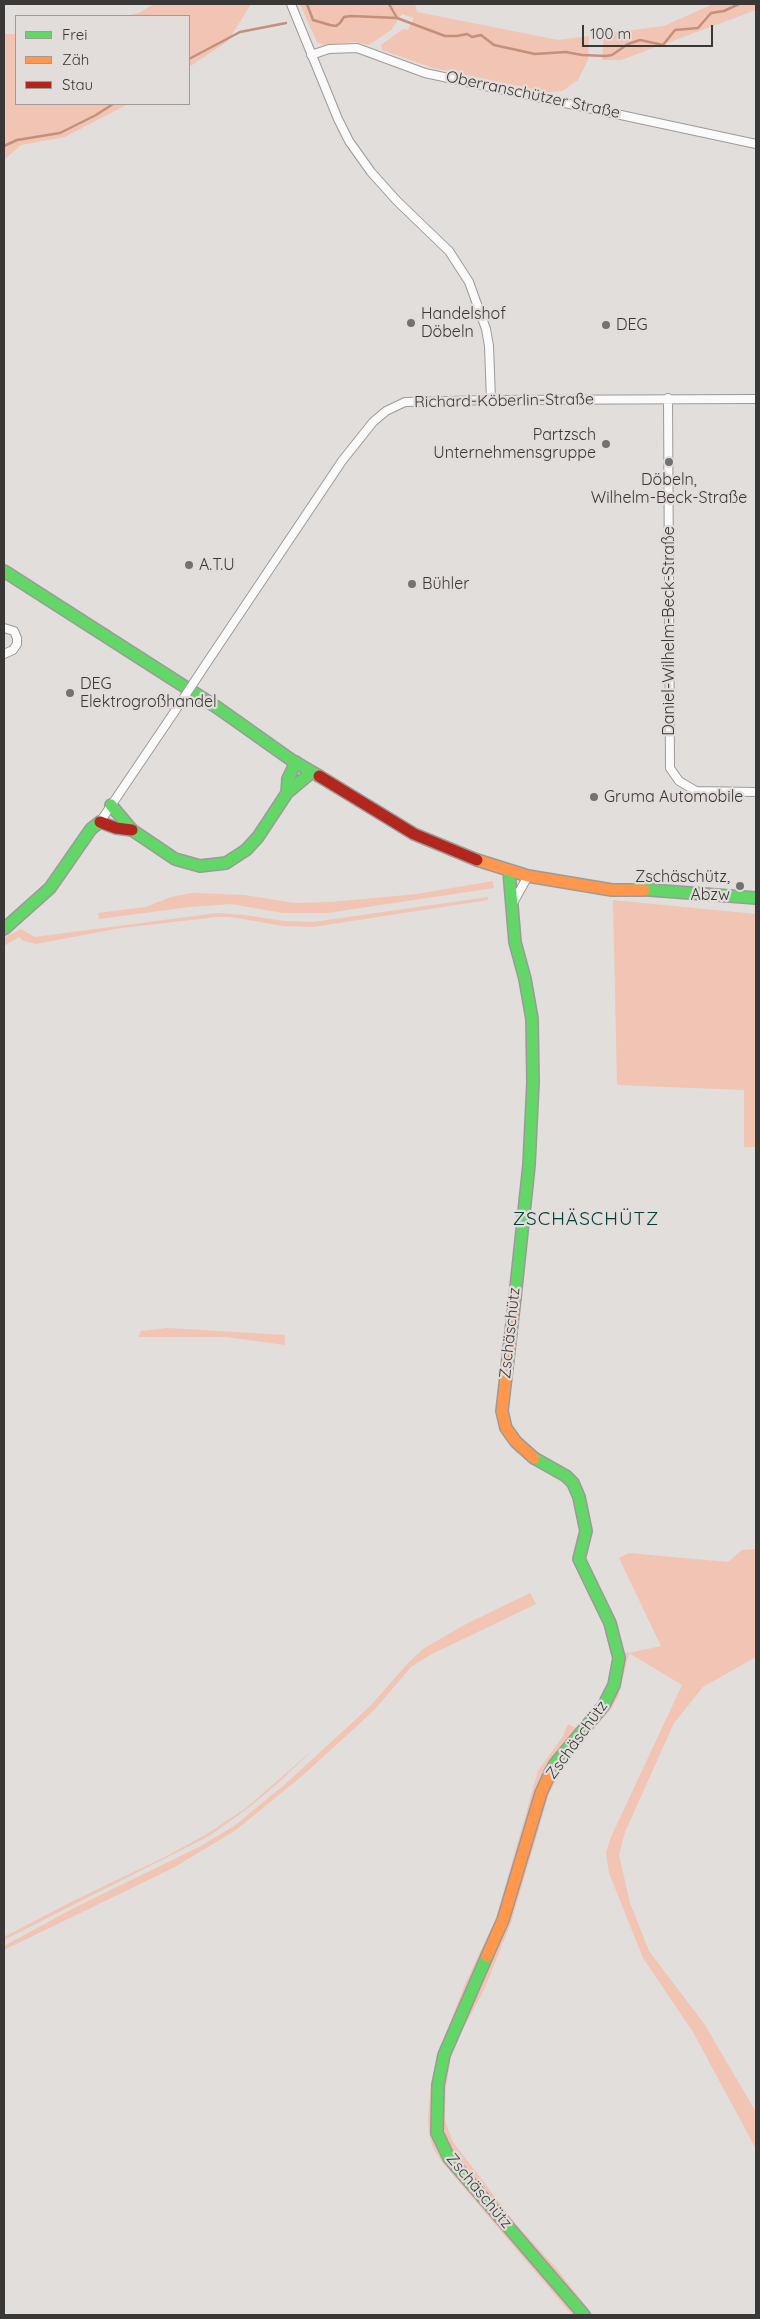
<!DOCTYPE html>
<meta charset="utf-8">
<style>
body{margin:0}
#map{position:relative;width:760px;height:2319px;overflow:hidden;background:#e1dedc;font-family:Quicksand,sans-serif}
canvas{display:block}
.frame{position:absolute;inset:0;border:5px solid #3a3837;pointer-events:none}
.legend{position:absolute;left:15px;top:15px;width:175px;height:90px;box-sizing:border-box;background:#e2dddb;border:1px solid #9f9b99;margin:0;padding:6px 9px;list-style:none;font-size:15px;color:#3a3837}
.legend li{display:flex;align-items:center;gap:10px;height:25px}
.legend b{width:25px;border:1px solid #9f9b99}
.scale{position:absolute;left:582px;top:25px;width:131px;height:22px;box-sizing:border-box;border:2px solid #3a3837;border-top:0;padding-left:6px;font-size:15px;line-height:18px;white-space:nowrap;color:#3a3837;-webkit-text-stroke:4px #e2dddb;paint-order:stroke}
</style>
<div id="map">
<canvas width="760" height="2319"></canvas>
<div class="frame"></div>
<ul class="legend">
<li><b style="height:6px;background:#63d668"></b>Frei</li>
<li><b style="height:6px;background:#ff974d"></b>Zäh</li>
<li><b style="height:6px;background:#b3261e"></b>Stau</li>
</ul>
<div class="scale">100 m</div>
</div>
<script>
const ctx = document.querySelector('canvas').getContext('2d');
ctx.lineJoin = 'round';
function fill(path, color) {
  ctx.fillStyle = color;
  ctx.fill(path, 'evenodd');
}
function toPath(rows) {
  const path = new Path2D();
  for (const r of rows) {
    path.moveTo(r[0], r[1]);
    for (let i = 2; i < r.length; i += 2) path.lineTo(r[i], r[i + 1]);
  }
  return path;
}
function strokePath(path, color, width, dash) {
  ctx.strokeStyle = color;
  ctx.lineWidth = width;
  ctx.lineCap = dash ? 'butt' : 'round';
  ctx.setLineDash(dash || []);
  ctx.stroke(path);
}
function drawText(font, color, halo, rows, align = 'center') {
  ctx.font = font + ' Quicksand,sans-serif';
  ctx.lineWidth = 4.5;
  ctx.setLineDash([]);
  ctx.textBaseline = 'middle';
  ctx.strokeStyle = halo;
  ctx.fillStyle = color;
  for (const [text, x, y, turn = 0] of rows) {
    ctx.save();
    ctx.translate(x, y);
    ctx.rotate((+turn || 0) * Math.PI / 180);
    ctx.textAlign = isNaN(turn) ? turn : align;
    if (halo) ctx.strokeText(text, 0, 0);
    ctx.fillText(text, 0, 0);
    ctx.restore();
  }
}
fill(toPath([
 [154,4,251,4,228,41,189,67,189,16,127,16,141,12],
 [300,4,415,4,417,12,558,40,589,36,588,60,578,80,562,91,547,92,433,68,382,50,381,45,403,29,408,30,414,18,402,14,391,30,369,45,355,42,324,45,317,42],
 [713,4,756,4,756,10,621,60,602,60,604,34,664,26],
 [4,34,16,34,16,104,128,104,65,137,21,145,4,160],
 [493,881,494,888,327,913,283,913,231,904,189,907,99,919,98,913,146,907,171,897,192,893,245,895,294,903,331,902,417,894],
 [488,897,488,900,313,927,283,926,231,917,217,917,121,928,36,944,24,941,19,937,4,946,4,938,21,929,35,937,217,913,244,915,284,921,313,922],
 [613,900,756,914,756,1147,744,1147,744,1090,617,1085],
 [168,1328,285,1335,285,1345,226,1337,138,1337,141,1331],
 [756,1549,756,1657,703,1687,674,1723,625,1832,619,1855,630,1903,649,1951,705,2025,756,2112,756,2149,693,2032,643,1958,609,1873,606,1853,611,1837,682,1685,629,1653,618,1697,611,1709,567,1760,549,1794,511,1923,484,1990,456,2042,451,2056,446,2087,445,2121,453,2142,516,2224,556,2268,593,2315,588,2315,451,2156,441,2133,443,2072,553,1774,597,1719,621,1652,629,1653,661,1646,619,1558,629,1553,728,1562,742,1550],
 [530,1593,536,1604,430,1655,411,1667,376,1708,357,1726,302,1776,236,1830,173,1868,4,1950,4,1946,74,1908,199,1847,234,1826,283,1786,353,1722,372,1704,409,1662,423,1649,466,1624],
 [568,1724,578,1729,557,1753,509,1892,454,2022,435,2134,578,2315,572,2315,443,2163,434,2150,429,2135,428,2119,431,2083,438,2054,465,1984,496,1918,538,1771,563,1736],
 [314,1749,279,1782,247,1809,209,1836,4,1940,4,1937,71,1902,165,1857,207,1834,246,1808]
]), '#f1c4b3');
strokePath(toPath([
 [307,4,313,20,330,25,336,26,340,23,344,17,351,16,397,18],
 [389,4,397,18,445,36,457,36,467,34,472,37,481,35,494,45,535,54,566,52,582,55,606,56,612,55,628,44,640,40,663,45,675,30,698,28,711,13,724,11,739,4],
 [189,59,240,32,286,23],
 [4,146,17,140,60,133,96,115,113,104]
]), '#c48f7b', 2.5);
const street = toPath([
 [291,4,338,119,349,141,371,172,397,201,449,251,469,282,486,329,489,346,491,400],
 [311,55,329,49,357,48,425,73,756,144],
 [668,398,670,768,679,781,696,791,756,792],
 [4,628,14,631,17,638,17,644,13,650,4,654],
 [206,664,342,461,373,422,386,411,405,402,491,400,756,399],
 [100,822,173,714],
 [513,903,528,876]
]);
const fast = toPath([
 [4,571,218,708,290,759,319,776],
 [287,793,312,772],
 [111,805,132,830,175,859,200,866,226,863,246,850,258,837,287,793,288,779,296,762],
 [509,871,515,942,525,979,532,1019,533,1082,529,1165,515,1297],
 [637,889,756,898],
 [4,929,50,888,91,829,100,822],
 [534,1458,566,1476,573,1483,579,1497,586,1531,579,1559,610,1623,619,1658,614,1685,604,1705,555,1764,550,1773],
 [487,1956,444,2055,438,2085,437,2133,449,2158,584,2315]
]);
const slow = toPath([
 [477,860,528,876,612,890,644,890],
 [515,1297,502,1411,506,1428,516,1442,534,1458],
 [487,1956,503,1920,541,1793,550,1773]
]);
const jam = toPath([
 [319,776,414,834,477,860],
 [100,822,116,828,132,830]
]);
strokePath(street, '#9c9a99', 10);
strokePath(fast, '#9c9a99', 14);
strokePath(slow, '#9c9a99', 14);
strokePath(jam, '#9c9a99', 14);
strokePath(street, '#fafafa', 8);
strokePath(fast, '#63d668', 11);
strokePath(slow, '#ff974d', 11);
strokePath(jam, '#b3261e', 11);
const streetBridge = toPath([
 [173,714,206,664]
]);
strokePath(streetBridge, '#9c9a99', 10, []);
strokePath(streetBridge, '#fafafa', 8);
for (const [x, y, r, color] of [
 [411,323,5,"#747271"],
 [606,325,5,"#747271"],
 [606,444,5,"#747271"],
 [669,462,5,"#747271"],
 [189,565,5,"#747271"],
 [412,584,5,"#747271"],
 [70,693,5,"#747271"],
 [594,797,5,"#747271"],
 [740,886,5,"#747271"]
]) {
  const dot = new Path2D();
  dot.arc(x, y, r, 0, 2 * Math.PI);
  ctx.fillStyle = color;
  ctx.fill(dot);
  strokePath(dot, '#e2dddb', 2);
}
drawText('16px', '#3a3837', '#e2dddb', [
 ["Oberranschützer Straße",533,95,12],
 ["Richard-Köberlin-Straße",504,401,-1],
 ["Daniel-Wilhelm-Beck-Straße",669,631,-90],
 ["Zschäschütz",510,1333,-84],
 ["Zschäschütz",577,1740,-54],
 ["Zschäschütz",479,2191,50]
]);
drawText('16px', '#3a3837', '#e2dddb', [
 ["Handelshof",421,314],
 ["Döbeln",421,332],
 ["DEG",616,325],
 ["Partzsch",596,435,"right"],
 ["Unternehmensgruppe",596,453,"right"],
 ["Döbeln,",669,480,"center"],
 ["Wilhelm-Beck-Straße",669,498,"center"],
 ["A.T.U",199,565],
 ["Bühler",422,584],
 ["DEG",80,684],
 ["Elektrogroßhandel",80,702],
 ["Gruma Automobile",604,797],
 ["Zschäschütz,",730,877,"right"],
 ["Abzw",730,895,"right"]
], 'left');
ctx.letterSpacing = '1px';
drawText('19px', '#00403a', '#e2dddb', [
 ["ZSCHÄSCHÜTZ",586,1219]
]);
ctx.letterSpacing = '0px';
</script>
